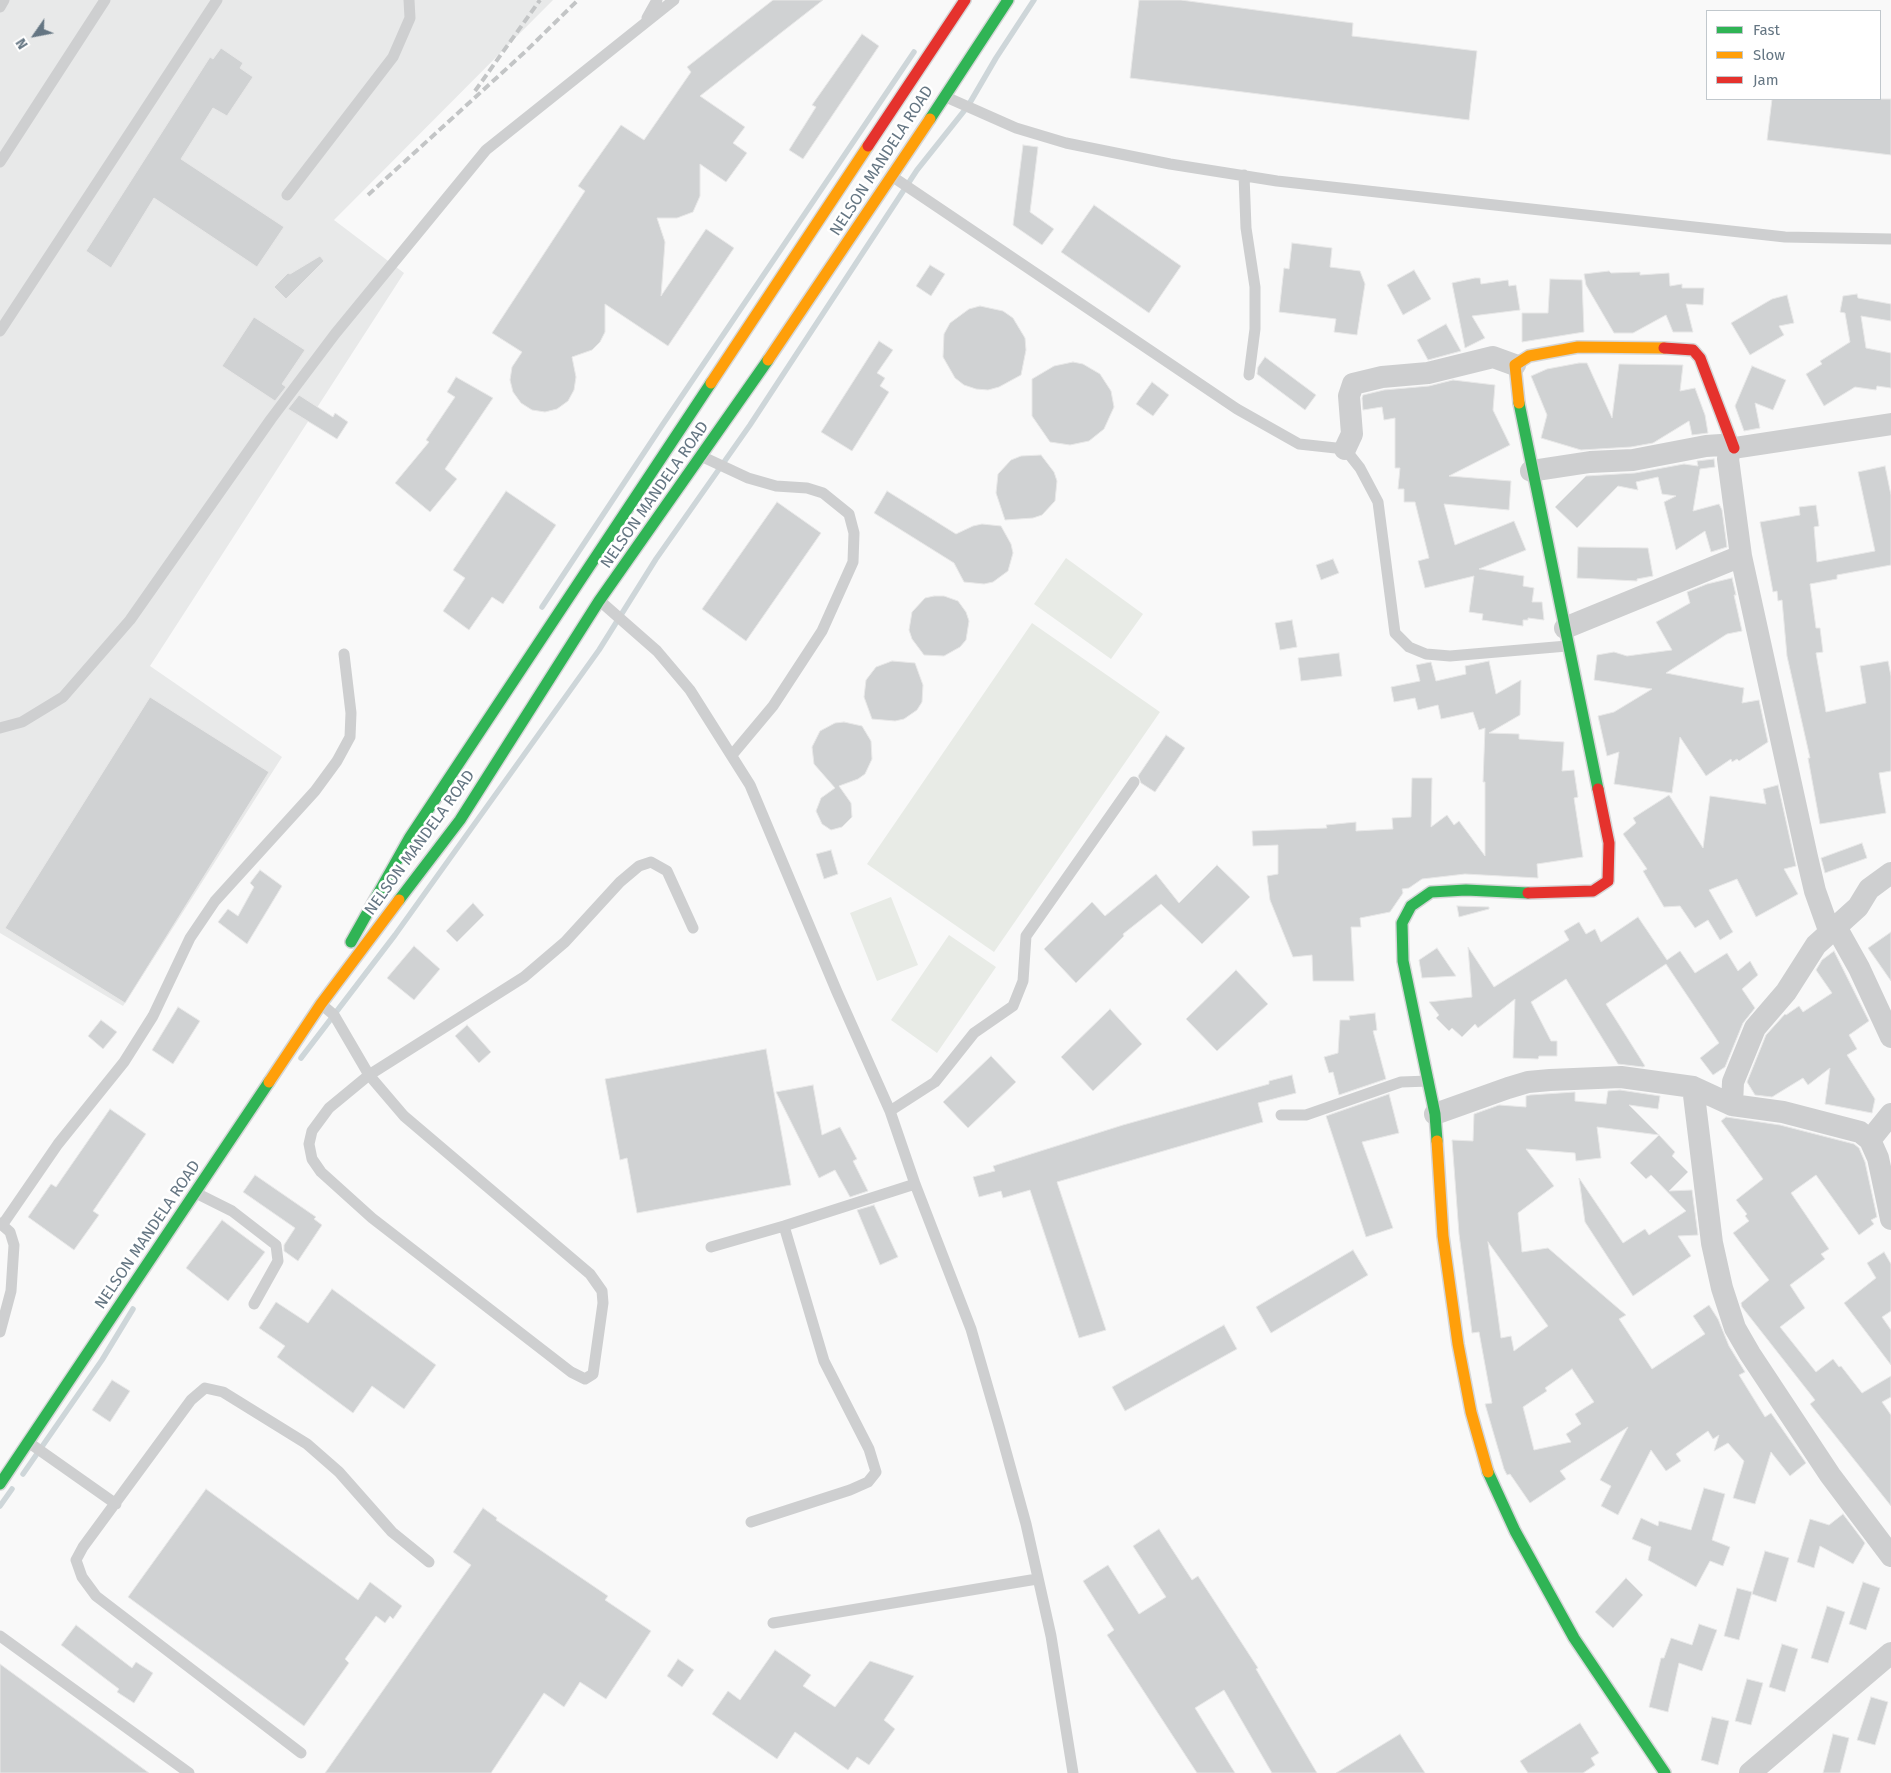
<!DOCTYPE html>
<style>
body{margin:0}
#map{position:relative;width:1891px;height:1773px;overflow:hidden;background:#f9f9f9;font-family:"Fira Sans",sans-serif}
canvas{display:block}
.legend{position:absolute;left:1706px;top:10px;width:175px;height:90px;box-sizing:border-box;background:#fff;border:1px solid #c1c8cd;margin:0;padding:6px 9px;list-style:none;font-size:15px;color:#657683}
.legend li{display:flex;align-items:center;gap:10px;height:25px}
.legend b{width:25px;border:1px solid #c1c8cd}
.north{position:absolute;left:10px;top:10px;width:50px;height:50px;-webkit-text-stroke:4px #fff;paint-order:stroke;rotate:237deg;font-size:14px;font-weight:700;line-height:20px;text-align:center;color:#657683}
.north::after{content:'';display:block;margin:auto;width:18px;height:22px;background:#657683;clip-path:polygon(50% 0,100% 100%,50% 72%,0 100%)}
</style>
<div id="map">
<canvas width="1891" height="1773"></canvas>
<ul class="legend">
<li><b style="height:6px;background:#30b455"></b>Fast</li>
<li><b style="height:6px;background:#ff9f0a"></b>Slow</li>
<li><b style="height:6px;background:#e5322d"></b>Jam</li>
</ul>
<div class="north">N</div>
</div>
<script>
const ctx = document.querySelector('canvas').getContext('2d');
ctx.lineJoin = 'round';
function fill(path, color) {
  ctx.fillStyle = color;
  ctx.fill(path, 'evenodd');
}
function toPath(rows) {
  const path = new Path2D();
  for (const r of rows) {
    path.moveTo(r[0], r[1]);
    for (let i = 2; i < r.length; i += 2) path.lineTo(r[i], r[i + 1]);
  }
  return path;
}
function strokePath(path, color, width, dash) {
  ctx.strokeStyle = color;
  ctx.lineWidth = width;
  ctx.lineCap = dash ? 'butt' : 'round';
  ctx.setLineDash(dash || []);
  ctx.stroke(path);
}
function drawText(font, color, halo, rows, align = 'center') {
  ctx.font = font + ' "Fira Sans",sans-serif';
  ctx.lineWidth = 5;
  ctx.setLineDash([]);
  ctx.textBaseline = 'middle';
  ctx.strokeStyle = halo;
  ctx.fillStyle = color;
  for (const [text, x, y, turn = 0] of rows) {
    ctx.save();
    ctx.translate(x, y);
    ctx.rotate((+turn || 0) * Math.PI / 180);
    ctx.textAlign = isNaN(turn) ? turn : align;
    if (halo) ctx.strokeText(text, 0, 0);
    ctx.fillText(text, 0, 0);
    ctx.restore();
  }
}
fill(toPath([
 [0,0,553,0,334,220,404,273,150,666,282,757,123,1006,0,933]
]), '#e8e9e9');
fill(toPath([
 [1066,558,1143,614,1111,659,1034,604],
 [1032,623,1160,712,994,952,867,864],
 [891,897,918,965,877,981,850,913],
 [949,935,996,967,937,1053,891,1020]
]), '#e8ebe6');
strokePath(toPath([
 [542,607,663,424,914,52],
 [301,1058,395,935,599,650,656,559,750,425,917,170,968,106,996,58,1034,0],
 [23,1474,102,1360,133,1309],
 [0,1506,12,1489]
]), '#ced6d9', 5.5);
const building = toPath([
 [773,0,823,0,700,96,745,127,733,143,747,153,726,182,700,164,700,196,693,212,677,218,657,218,665,242,661,296,706,229,734,248,668,346,605,304,605,332,600,342,592,350,572,357,576,377,574,390,568,401,557,409,545,412,532,410,521,403,513,392,510,380,512,367,522,352,492,333,585,191,578,186,621,125,644,140,691,72,687,67,773,0],
 [1139,0,1181,0,1353,23,1352,36,1477,51,1469,120,1130,78,1139,0],
 [862,34,879,46,803,159,789,150,816,107,812,105,862,34],
 [221,48,243,63,240,68,253,77,227,116,213,108,181,159,284,227,257,267,154,198,111,268,86,251,210,57,213,59,221,48],
 [1772,99,1891,99,1891,155,1767,140,1772,99],
 [1023,145,1038,147,1030,212,1054,229,1042,245,1013,225,1023,145],
 [1094,205,1181,266,1149,313,1061,252,1094,205],
 [1292,243,1332,248,1330,267,1360,271,1365,284,1357,335,1334,332,1336,319,1279,312,1284,268,1289,269,1292,243],
 [320,256,324,261,286,299,274,287,288,273,290,274,320,256],
 [930,265,945,274,931,296,916,286,930,265],
 [1414,270,1431,299,1403,315,1387,285,1414,270],
 [1609,271,1611,273,1640,272,1640,275,1669,273,1670,286,1682,284,1682,288,1704,288,1703,305,1686,304,1693,332,1673,332,1666,315,1633,333,1614,333,1586,285,1584,274,1609,271],
 [1475,278,1480,278,1481,284,1508,280,1509,286,1516,285,1520,310,1472,316,1485,338,1465,348,1452,283,1475,278],
 [1550,279,1582,280,1584,332,1522,342,1522,313,1548,313,1550,279],
 [1857,294,1858,298,1891,304,1891,321,1861,316,1866,348,1891,353,1891,388,1877,386,1876,390,1855,387,1824,406,1806,374,1822,364,1820,361,1850,342,1845,313,1840,312,1843,296,1857,294],
 [1787,295,1794,323,1779,326,1784,335,1750,355,1731,323,1772,299,1787,295],
 [980,306,1003,311,1013,318,1025,338,1026,350,1021,375,999,387,988,390,976,389,964,385,955,378,943,357,944,334,950,323,969,309,980,306],
 [254,317,305,350,282,384,286,387,275,401,222,366,254,317],
 [1446,324,1461,351,1428,360,1417,340,1446,324],
 [879,341,893,350,877,373,885,378,880,386,889,392,852,451,821,432,879,341],
 [1265,357,1316,395,1305,410,1257,374,1258,367,1265,357],
 [1073,362,1083,364,1100,374,1111,391,1114,407,1104,429,1089,441,1070,445,1050,442,1032,416,1032,379,1054,366,1073,362],
 [1579,363,1587,363,1612,418,1619,364,1683,365,1680,391,1695,388,1705,415,1708,433,1692,435,1689,421,1653,443,1631,447,1581,450,1541,438,1547,415,1531,376,1547,369,1579,363],
 [1752,366,1786,380,1773,410,1755,403,1760,428,1744,431,1735,406,1752,366],
 [456,377,493,398,445,469,457,479,430,512,395,483,429,442,426,440,455,397,447,392,456,377],
 [1453,380,1495,385,1493,410,1510,445,1449,476,1511,481,1509,510,1444,504,1455,545,1514,521,1526,550,1479,569,1524,576,1523,586,1534,588,1532,602,1542,602,1544,620,1528,618,1528,620,1523,620,1523,626,1482,620,1483,614,1469,612,1474,576,1425,588,1418,561,1429,558,1415,502,1404,502,1404,489,1398,489,1400,468,1395,468,1395,418,1384,420,1382,407,1363,410,1362,398,1363,395,1384,390,1429,386,1453,380],
 [1152,382,1169,395,1153,416,1136,404,1152,382],
 [299,395,333,417,335,413,348,422,337,439,288,409,299,395],
 [1041,455,1054,472,1057,481,1055,501,1042,515,1033,518,1005,520,996,493,998,474,1011,460,1021,456,1041,455],
 [1714,459,1715,467,1700,469,1693,511,1719,504,1722,510,1727,547,1711,552,1705,531,1676,550,1664,502,1676,496,1662,494,1658,477,1636,482,1638,490,1618,486,1577,528,1555,507,1586,476,1635,473,1684,464,1698,466,1697,461,1714,459],
 [1885,466,1891,495,1891,565,1837,575,1837,579,1810,584,1816,628,1820,628,1823,652,1816,653,1826,712,1866,703,1860,666,1888,661,1891,676,1891,771,1879,773,1886,813,1820,824,1808,758,1810,758,1787,656,1782,600,1778,601,1777,591,1773,592,1760,522,1800,515,1799,507,1816,505,1819,526,1814,527,1817,562,1875,551,1858,472,1885,466],
 [506,491,556,525,503,604,492,597,469,630,443,611,465,578,453,570,506,491],
 [887,491,956,534,973,526,982,524,1001,526,1011,544,1013,553,1008,571,993,582,984,584,964,582,954,563,874,513,887,491],
 [777,502,821,533,746,641,702,609,777,502],
 [1578,547,1648,548,1653,576,1637,579,1637,581,1577,578,1578,547],
 [1333,559,1339,573,1321,580,1316,565,1333,559],
 [1732,578,1736,595,1734,595,1742,631,1727,634,1666,673,1744,688,1742,703,1759,700,1768,742,1739,761,1737,759,1732,762,1731,759,1706,776,1680,737,1672,793,1614,784,1619,752,1607,756,1598,716,1614,712,1652,689,1594,680,1597,655,1614,652,1627,656,1672,650,1656,622,1690,603,1687,592,1707,584,1732,578],
 [934,596,944,596,958,601,966,612,969,621,966,640,960,647,944,656,924,655,912,639,909,630,912,612,925,598,934,596],
 [1292,620,1297,647,1280,650,1275,623,1292,620],
 [1339,653,1342,676,1301,681,1298,658,1339,653],
 [892,661,915,663,923,685,922,702,917,710,904,719,895,721,872,719,864,697,866,680,876,667,892,661],
 [1489,661,1496,694,1521,680,1520,715,1489,733,1519,734,1519,739,1564,742,1562,771,1574,770,1578,797,1574,798,1583,857,1537,864,1538,878,1465,874,1422,879,1409,888,1402,889,1403,893,1390,912,1360,918,1361,927,1351,927,1354,981,1313,981,1312,955,1293,957,1270,900,1267,876,1278,874,1278,845,1253,846,1252,831,1327,828,1326,825,1356,822,1356,831,1393,829,1392,818,1411,817,1412,778,1432,778,1431,827,1447,815,1454,825,1459,821,1485,856,1485,782,1483,782,1485,728,1479,730,1473,712,1441,719,1438,705,1418,710,1415,698,1394,702,1391,687,1420,681,1416,665,1431,662,1436,681,1466,674,1465,666,1489,661],
 [150,697,269,772,125,1003,5,928,150,697],
 [844,722,862,726,871,741,872,759,865,774,858,779,839,786,851,803,852,817,842,827,831,830,822,824,816,811,821,798,835,788,814,764,812,747,820,731,835,723,844,722],
 [1166,735,1185,748,1155,792,1141,783,1138,776,1166,735],
 [1778,785,1796,866,1784,869,1798,894,1756,917,1737,879,1709,890,1733,932,1720,940,1708,920,1695,928,1680,906,1664,907,1643,871,1647,869,1623,834,1636,823,1633,818,1669,795,1703,848,1710,796,1766,804,1763,789,1778,785],
 [1862,843,1867,858,1825,873,1821,858,1862,843],
 [831,850,838,874,824,879,816,854,831,850],
 [1217,865,1250,897,1202,944,1161,904,1123,934,1124,936,1076,983,1044,949,1092,902,1105,916,1156,874,1179,903,1217,865],
 [260,870,282,886,247,944,218,922,228,909,238,916,254,887,250,883,260,870],
 [473,903,484,915,457,942,446,931,473,903],
 [1457,906,1489,907,1489,909,1459,917,1457,906],
 [1638,917,1667,960,1680,951,1695,973,1727,953,1738,971,1750,961,1758,975,1742,989,1755,1008,1743,1023,1725,1067,1713,1075,1700,1058,1719,1043,1666,964,1606,1004,1645,1066,1643,1067,1618,1064,1566,979,1531,1002,1551,1041,1557,1041,1557,1056,1539,1056,1538,1059,1513,1058,1515,999,1478,1028,1475,1024,1462,1037,1452,1028,1449,1031,1436,1018,1439,1015,1429,1002,1472,997,1468,947,1494,987,1569,940,1564,931,1579,922,1586,934,1595,929,1601,942,1638,917],
 [1891,932,1891,981,1868,948,1891,932],
 [414,946,440,969,414,1000,387,978,414,946],
 [1437,948,1456,976,1422,978,1419,960,1437,948],
 [1834,951,1869,1021,1849,1035,1857,1049,1847,1055,1875,1099,1872,1113,1825,1104,1830,1068,1808,1085,1803,1078,1772,1097,1755,1095,1747,1082,1766,1035,1785,1014,1786,1015,1799,1006,1803,1012,1832,993,1816,970,1822,960,1834,951],
 [1236,970,1268,1004,1217,1051,1186,1019,1236,970],
 [178,1007,200,1021,173,1064,152,1050,178,1007],
 [1110,1009,1142,1044,1093,1091,1061,1057,1110,1009],
 [1375,1013,1377,1030,1373,1031,1386,1079,1339,1095,1333,1072,1329,1073,1324,1057,1338,1053,1340,1020,1350,1020,1349,1016,1375,1013],
 [101,1020,117,1032,103,1049,88,1036,101,1020],
 [467,1025,491,1052,479,1063,455,1036,467,1025],
 [766,1049,791,1185,637,1213,627,1158,620,1160,605,1079,766,1049],
 [991,1056,1016,1082,968,1128,943,1102,991,1056],
 [1292,1075,1296,1093,1258,1103,1263,1122,1057,1182,1106,1330,1079,1338,1030,1190,1003,1198,1001,1191,979,1197,973,1177,995,1171,993,1166,1123,1125,1269,1084,1269,1081,1292,1075],
 [813,1085,822,1135,840,1127,857,1159,853,1161,868,1191,850,1197,835,1170,819,1178,776,1092,813,1085],
 [1620,1090,1660,1096,1658,1109,1629,1105,1659,1135,1597,1127,1601,1158,1576,1161,1575,1153,1526,1149,1554,1186,1518,1213,1522,1252,1548,1248,1626,1315,1619,1319,1652,1369,1705,1334,1693,1316,1709,1305,1718,1319,1729,1346,1745,1372,1739,1375,1765,1417,1771,1413,1806,1463,1790,1476,1771,1452,1755,1504,1733,1498,1744,1461,1728,1443,1714,1451,1719,1435,1713,1439,1708,1431,1676,1454,1681,1461,1666,1471,1651,1450,1618,1515,1601,1506,1611,1486,1600,1480,1628,1427,1560,1471,1566,1479,1530,1503,1510,1474,1507,1475,1504,1469,1485,1404,1492,1403,1479,1332,1472,1333,1459,1234,1452,1140,1473,1141,1474,1114,1499,1105,1526,1107,1526,1096,1530,1095,1575,1092,1575,1101,1606,1104,1608,1091,1620,1090],
 [1488,1242,1548,1326,1514,1351,1511,1336,1501,1338,1488,1242],
 [1572,1369,1594,1402,1575,1414,1581,1424,1566,1434,1571,1442,1534,1450,1523,1407,1547,1391,1545,1388,1572,1369],
 [1389,1094,1399,1133,1362,1142,1393,1228,1366,1237,1326,1116,1389,1094],
 [110,1109,146,1134,93,1211,99,1215,74,1250,28,1217,51,1184,56,1187,110,1109],
 [1726,1117,1780,1125,1854,1144,1859,1148,1865,1162,1877,1217,1871,1220,1874,1224,1859,1235,1816,1175,1791,1193,1829,1249,1821,1254,1825,1259,1790,1285,1805,1308,1780,1327,1816,1372,1833,1359,1839,1367,1841,1366,1862,1393,1891,1376,1891,1397,1882,1402,1891,1415,1891,1506,1810,1404,1815,1400,1742,1307,1741,1303,1769,1280,1733,1233,1749,1221,1745,1216,1747,1214,1736,1200,1763,1179,1721,1121,1726,1117],
 [1659,1135,1675,1152,1672,1156,1688,1172,1669,1191,1692,1190,1698,1235,1678,1236,1691,1256,1633,1296,1585,1222,1579,1178,1623,1243,1645,1229,1649,1235,1686,1211,1651,1175,1646,1179,1630,1163,1659,1135],
 [255,1175,316,1217,314,1219,322,1225,298,1261,284,1251,284,1245,295,1228,243,1192,255,1175],
 [874,1205,898,1257,880,1265,857,1210,874,1205],
 [222,1220,265,1252,228,1301,186,1268,222,1220],
 [1353,1250,1368,1275,1271,1333,1256,1307,1353,1250],
 [1884,1252,1891,1264,1891,1311,1882,1317,1891,1330,1891,1365,1844,1303,1876,1278,1867,1263,1884,1252],
 [332,1289,436,1365,404,1409,372,1386,353,1413,277,1357,285,1346,259,1328,276,1302,308,1323,332,1289],
 [1224,1325,1237,1349,1125,1411,1112,1387,1224,1325],
 [112,1380,130,1391,110,1422,92,1410,112,1380],
 [1704,1488,1725,1494,1712,1540,1730,1547,1723,1566,1710,1561,1696,1587,1648,1560,1651,1547,1632,1539,1641,1518,1658,1526,1659,1521,1691,1530,1704,1488],
 [206,1489,358,1600,370,1582,402,1606,393,1619,390,1616,385,1623,376,1616,345,1659,349,1663,304,1726,128,1597,206,1489],
 [483,1508,497,1518,496,1520,608,1596,605,1600,651,1631,606,1699,580,1682,564,1707,544,1693,491,1773,325,1773,471,1565,453,1552,483,1508],
 [1843,1514,1865,1543,1853,1564,1820,1546,1814,1568,1797,1562,1810,1519,1829,1525,1843,1514],
 [1159,1529,1192,1580,1198,1576,1258,1668,1256,1669,1317,1773,1272,1773,1224,1690,1195,1708,1235,1773,1197,1773,1107,1635,1114,1630,1083,1581,1108,1565,1139,1614,1166,1597,1133,1546,1159,1529],
 [1765,1551,1789,1558,1776,1602,1752,1594,1765,1551],
 [1626,1578,1643,1595,1613,1628,1595,1612,1626,1578],
 [1863,1582,1880,1588,1866,1630,1849,1624,1863,1582],
 [1737,1588,1752,1592,1739,1640,1724,1636,1737,1588],
 [1827,1606,1845,1612,1828,1663,1811,1658,1827,1606],
 [1699,1624,1717,1630,1702,1671,1679,1663,1668,1712,1649,1707,1661,1658,1664,1658,1671,1638,1692,1645,1699,1624],
 [76,1625,132,1668,136,1662,153,1673,134,1703,117,1692,119,1689,61,1645,76,1625],
 [1782,1644,1798,1649,1785,1692,1769,1687,1782,1644],
 [775,1650,811,1675,803,1686,835,1707,870,1661,914,1676,884,1720,895,1729,869,1765,857,1757,848,1770,795,1732,777,1759,712,1714,728,1691,740,1700,775,1650],
 [678,1659,694,1670,682,1687,667,1676,678,1659],
 [0,1664,149,1773,0,1773,0,1664],
 [1747,1679,1763,1683,1751,1725,1735,1721,1747,1679],
 [1871,1697,1888,1702,1875,1745,1857,1740,1871,1697],
 [1712,1717,1729,1721,1718,1765,1701,1760,1712,1717],
 [1580,1723,1599,1753,1591,1758,1595,1765,1583,1773,1528,1773,1520,1761,1580,1723],
 [1400,1734,1425,1773,1336,1773,1400,1734],
 [1833,1734,1849,1738,1840,1773,1823,1773,1833,1734]
]);
fill(building, '#d0d2d3');
strokePath(building, '#e8e8e8', 1);
const fast = toPath([
 [930,119,1008,0],
 [1519,403,1598,789],
 [399,900,460,820,599,601,768,360],
 [351,942,410,837,711,383],
 [1437,1141,1435,1114,1403,961,1402,923,1411,906,1431,892,1466,890,1528,893],
 [1488,1472,1515,1531,1574,1638,1665,1773],
 [0,1484,269,1082]
]);
const slow = toPath([
 [768,360,930,119],
 [711,383,868,146],
 [1519,403,1515,365,1529,356,1578,347,1664,348],
 [269,1082,321,1004,399,900],
 [1437,1141,1443,1236,1458,1344,1471,1412,1488,1472]
]);
const jam = toPath([
 [868,146,965,0],
 [1664,348,1693,350,1700,358,1734,448],
 [1528,893,1593,891,1608,881,1609,843,1598,789]
]);
strokePath(fast, '#d5d6d7', 14);
strokePath(slow, '#d5d6d7', 14);
strokePath(jam, '#d5d6d7', 14);
strokePath(toPath([
 [0,7,4,0],
 [647,18,657,0],
 [946,97,1016,128,1066,143,1170,164,1277,181,1785,237,1891,239],
 [0,162,105,0],
 [1244,175,1246,228,1255,287,1255,329,1249,375],
 [893,177,1237,409,1299,444,1345,449,1360,468,1378,502,1395,633,1409,647,1426,654,1450,656,1567,646],
 [287,195,393,57,410,18,409,0],
 [0,331,217,0],
 [703,457,748,478,776,486,807,488,823,493,849,514,854,533,853,562,822,631,773,706,732,755],
 [600,601,657,651,690,690,750,785,837,992,890,1111,915,1184,971,1329,999,1426,1026,1524,1051,1636,1073,1773],
 [0,728,22,722,63,697,130,620,271,419,335,334,486,150,674,0],
 [321,1004,334,1015,369,1075,404,1116,590,1274,602,1291,603,1303,593,1374,585,1379,571,1372,372,1218,321,1172,312,1159,309,1144,312,1131,329,1108,369,1075,524,977,565,942,620,882,639,866,651,862,667,871,693,928],
 [890,1111,935,1082,974,1033,1013,1006,1023,981,1026,936,1134,782],
 [1281,1115,1306,1115,1401,1082,1429,1081],
 [196,1193,232,1211,276,1245,278,1261,254,1304],
 [0,1223,10,1232,14,1245,11,1291,0,1332],
 [3,1224,58,1144,124,1062,153,1016,190,938,215,901,315,791,337,761,350,737,351,713,344,654],
 [711,1247,784,1226,915,1184],
 [28,1442,116,1504],
 [751,1522,850,1490,868,1482,876,1472,869,1449,824,1361,784,1226],
 [773,1623,1037,1579],
 [0,1636,189,1773],
 [301,1753,96,1596,82,1577,76,1560,83,1547,191,1400,205,1388,223,1392,307,1444,339,1472,392,1532,429,1562]
]), '#cecfd0', 11);
strokePath(toPath([
 [1345,449,1352,434,1349,396,1353,384,1382,377,1428,373,1493,357,1515,365],
 [1531,471,1590,462,1633,460,1706,446,1721,445,1734,448],
 [1565,628,1741,556],
 [1836,927,1859,968,1891,1037],
 [1830,933,1815,891,1807,857,1741,556,1728,459,1730,451,1734,448,1891,424],
 [1693,1087,1712,1243,1722,1288,1735,1328,1750,1354,1830,1475,1891,1556],
 [1732,1105,1733,1082,1755,1028,1786,992,1816,945,1858,907,1869,889,1891,873],
 [1435,1114,1508,1088,1528,1082,1550,1080,1621,1077,1693,1087,1732,1105,1783,1112,1860,1132,1870,1140,1878,1158,1891,1219],
 [1870,1140,1891,1114],
 [1750,1773,1891,1653]
]), '#cecfd0', 22);
strokePath(fast, '#30b455', 11);
strokePath(slow, '#ff9f0a', 11);
strokePath(jam, '#e5322d', 11);
strokePath(toPath([
 [475,91,540,0],
 [368,195,526,51,578,0]
]), '#c3c5c6', 4, [8, 4]);
drawText('16px', '#657683', '#fff', [
 ["NELSON MANDELA ROAD",882,161,-57],
 ["NELSON MANDELA ROAD",655,495,-55],
 ["NELSON MANDELA ROAD",420,843,-54],
 ["NELSON MANDELA ROAD",148,1235,-56]
]);
</script>
